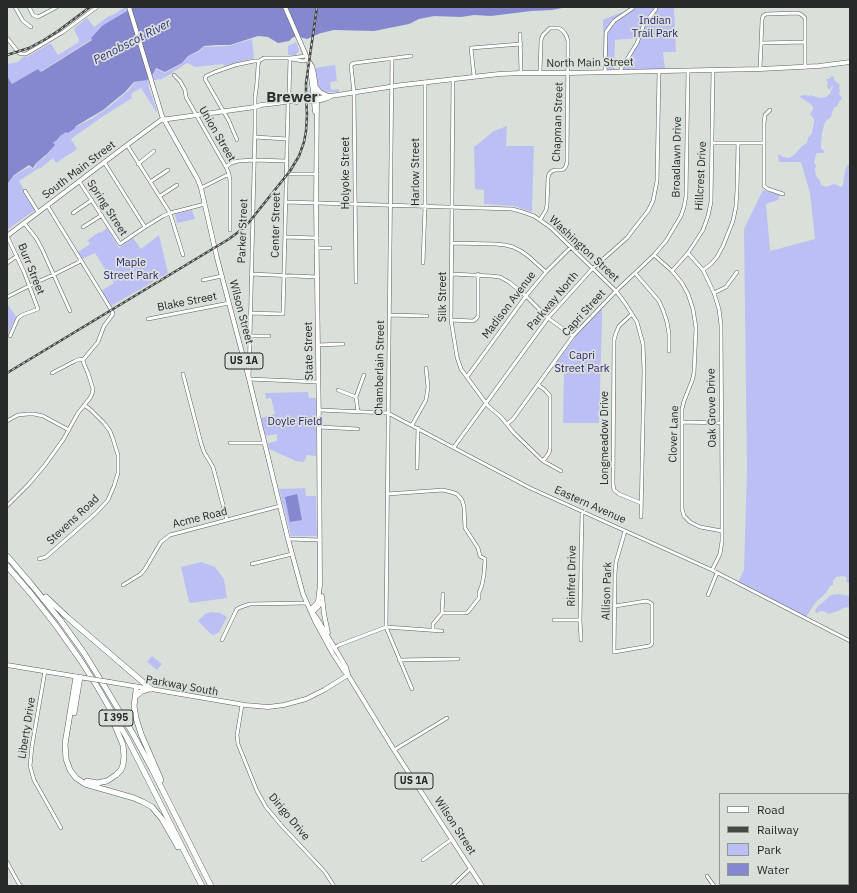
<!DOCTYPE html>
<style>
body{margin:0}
#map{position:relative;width:857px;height:893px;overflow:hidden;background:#d9e0da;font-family:"IBM Plex Sans",sans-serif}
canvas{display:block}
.frame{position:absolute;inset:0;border:8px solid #272a28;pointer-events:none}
.legend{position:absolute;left:719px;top:793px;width:130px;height:92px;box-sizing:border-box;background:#d9e0da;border:1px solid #929793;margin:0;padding:5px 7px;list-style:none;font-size:12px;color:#272a28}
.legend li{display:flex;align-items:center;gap:8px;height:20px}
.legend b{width:20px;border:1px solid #929793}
</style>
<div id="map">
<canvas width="857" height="893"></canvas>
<div class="frame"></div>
<ul class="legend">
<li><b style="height:5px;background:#fff"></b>Road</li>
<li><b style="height:5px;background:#454946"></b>Railway</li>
<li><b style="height:11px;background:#bcbff4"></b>Park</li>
<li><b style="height:11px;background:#8587cf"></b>Water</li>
</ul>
</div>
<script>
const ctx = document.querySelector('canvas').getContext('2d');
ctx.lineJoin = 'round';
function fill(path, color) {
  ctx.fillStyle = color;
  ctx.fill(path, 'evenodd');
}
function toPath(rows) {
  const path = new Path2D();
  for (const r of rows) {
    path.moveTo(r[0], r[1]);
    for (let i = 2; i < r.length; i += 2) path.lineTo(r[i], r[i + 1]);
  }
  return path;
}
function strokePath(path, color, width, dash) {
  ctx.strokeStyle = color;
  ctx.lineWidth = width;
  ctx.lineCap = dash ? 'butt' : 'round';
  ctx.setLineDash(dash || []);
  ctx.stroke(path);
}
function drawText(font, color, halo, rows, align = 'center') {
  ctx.font = font + ' "IBM Plex Sans",sans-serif';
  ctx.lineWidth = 3.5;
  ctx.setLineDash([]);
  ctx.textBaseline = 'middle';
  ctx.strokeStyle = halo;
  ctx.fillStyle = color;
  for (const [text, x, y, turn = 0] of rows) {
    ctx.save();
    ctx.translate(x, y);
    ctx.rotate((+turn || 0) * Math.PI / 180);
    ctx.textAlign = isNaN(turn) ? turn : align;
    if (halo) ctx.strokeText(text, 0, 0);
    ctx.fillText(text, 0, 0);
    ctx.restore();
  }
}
fill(toPath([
 [125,7,130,7,127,9,127,11,110,21,100,28,91,38,92,39,40,72,39,69,12,84,8,78,7,79,7,64,18,62,23,57,25,56,27,57,49,44,51,44,58,55,79,42,78,41,79,39,74,30,75,29,75,28,87,18,94,27,109,16,113,15],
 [633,7,674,7,676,52,663,52,665,69,623,70,640,40,637,38,615,40,614,70,604,70,603,19,605,19,625,11],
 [252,39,254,58,224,66,223,64,195,67,187,63,167,76,161,79,154,80,153,76,155,70,157,69,165,73,181,64,189,56,198,52,204,47,229,46],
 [296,42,299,50,299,52,295,55,288,55,288,46],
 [335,65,337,81,330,82,331,90,339,89,339,92,327,92,322,91,318,86,315,68],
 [832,76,834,77,834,80,840,85,839,88,840,92,839,94,842,98,841,100,839,102,837,107,835,107,833,110,831,117,825,122,822,133,821,144,821,148,824,151,824,153,818,153,816,154,814,163,816,165,815,170,816,175,817,178,819,179,821,185,826,187,834,184,841,187,843,185,845,171,847,166,850,164,850,161,850,583,848,583,846,581,847,578,844,576,836,577,833,581,833,585,830,586,826,593,816,602,806,617,738,582,744,570,747,470,744,229,763,190,780,195,778,200,766,204,770,251,815,239,810,193,801,162,779,162,778,154,783,157,789,158,794,155,802,146,807,143,808,138,812,133,814,122,814,119,810,114,813,110,813,108,812,105,800,97,800,96,805,95,809,96,810,95,820,98,826,97,830,94,833,86,832,86,830,89,829,89,827,87,828,82,826,80,827,79,829,79],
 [148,79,149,88,156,108,157,113,141,88,132,93,132,95,131,96,132,98,102,117,71,139,77,149,56,163,53,158,41,168,37,169,19,181,35,210,7,230,7,186,15,175,29,167,33,169,36,166,36,163,45,157,54,146,53,144,57,140,60,136,66,131,68,133,77,126,91,119,109,107,129,90,134,83],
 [507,126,506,146,534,146,532,212,514,206,484,204,484,190,475,189,474,147,494,131],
 [192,210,195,219,177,223,175,214],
 [107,228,119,248,133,238,141,249,159,235,168,273,111,306,101,291,114,283,95,253,82,259,78,252,90,244,88,240,99,232,100,233],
 [7,303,16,317,7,336],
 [602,308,602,320,599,423,563,423,564,366,555,365,576,336],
 [308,392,309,398,316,398,316,456,307,455,304,462,296,461,269,449,268,443,277,441,277,434,266,436,261,418,275,414,271,398,266,399,265,393],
 [305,488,306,496,316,496,317,536,291,536,279,489],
 [201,562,215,567,224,579,227,598,191,603,189,602,181,567],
 [839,594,850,596,850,607,843,608,840,610,829,614,823,611,820,611,817,613,815,612,816,609,818,606,822,603,831,595],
 [211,612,220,613,227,617,219,632,214,635,211,634,198,621,205,614],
 [152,656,162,664,157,670,147,662]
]), '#bcbff4');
fill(toPath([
 [132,7,567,7,552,10,531,11,491,16,474,15,461,17,434,16,419,19,409,24,374,31,334,30,321,33,307,39,296,36,292,38,289,41,278,43,268,37,258,36,230,45,217,45,204,46,198,51,188,56,182,63,165,72,156,68,152,76,147,80,134,82,125,92,103,110,76,126,74,129,68,133,66,132,60,136,57,140,53,143,55,145,47,154,36,163,33,168,29,165,14,175,7,185,7,79,8,78,12,84,38,69,41,72,92,40,91,38,102,26,110,21,127,11],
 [297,494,302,520,290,522,285,497]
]), '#8587cf');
const minor = toPath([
 [15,7,23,21,31,27],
 [29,7,33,15,38,17,57,7],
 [520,34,521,73],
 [7,38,19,53,22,54,26,54,63,32,97,7],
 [761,43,805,42],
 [292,59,303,61,308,60],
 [392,59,386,627,412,689],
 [259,61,258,66,257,82,255,98,255,129,249,379,318,382],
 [760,69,762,20,763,16,766,14,798,13,802,15,805,18,805,67],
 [605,72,606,32,614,21,633,8],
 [621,72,621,69,637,43,644,24,656,9],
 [174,75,180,81,185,90,186,97,226,167,229,174,230,181,230,230],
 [474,76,471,48,521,44],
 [453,79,451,320,457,357,461,369,488,406,501,417,514,433,543,461,561,471],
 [286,102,289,94,290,58],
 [770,110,765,115,764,123,764,186,768,189,783,194],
 [255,137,287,139],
 [237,140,229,121,205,79,206,76,215,72,235,65,254,61,259,61,264,58,290,58,306,56],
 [713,143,764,143],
 [127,145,170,213,183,255],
 [104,162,145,227],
 [138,164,154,151],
 [226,167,231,163,238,161,254,160,286,161],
 [286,174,317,174],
 [79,181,120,244,145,227,163,216,170,213,205,204],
 [150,182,168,170],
 [201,188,229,174],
 [25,191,38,212],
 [160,196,177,185],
 [286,202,512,209,523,212,534,216,550,227,616,291,625,303,637,322,643,344,644,371,641,517],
 [73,213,92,200],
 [540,220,546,210,547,205,548,178,549,174,552,171,555,170,562,170,564,169,566,166,567,162,568,41,566,35,563,31,559,28,550,28,543,35,541,40,540,73],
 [24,223,36,238,42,249,70,311],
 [83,227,102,215],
 [7,236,24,272,38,309,22,315,18,318,10,336],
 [285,237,317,238],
 [452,243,495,244,505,245,513,247,521,251,528,256,546,272],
 [317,248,330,248],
 [688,253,703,270,714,293,719,309,721,325,722,490,722,541,720,554,712,570],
 [654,255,672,271,682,283,688,294,693,309,696,328,694,373,692,381,684,401,682,409,682,509,684,516,690,522,700,527,722,531],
 [7,263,17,256],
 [423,263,425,206,425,82],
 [703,270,711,264,717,257,723,246,733,221,736,206,737,190,738,143],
 [672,271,688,253,703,230,708,216,711,202,713,70],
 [635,273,659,301,663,310,667,322,669,334,669,351],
 [251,274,317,277],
 [452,274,491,276,500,277,509,282,526,296,548,318,573,336],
 [203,280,222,276],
 [356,282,354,93,351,66,352,64,355,63,411,56],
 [714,293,726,287,737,272],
 [7,297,37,282,53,275,81,261],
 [250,313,283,314,288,104],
 [632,314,619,326,616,333,614,340,613,484,614,490,619,494,641,503],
 [389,315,427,316],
 [148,319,229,303],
 [451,320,473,321,476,319,478,316,478,274],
 [250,336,269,336],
 [318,345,343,344],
 [52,373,75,361,80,359,83,360],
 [183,374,201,443,204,452,213,467,227,520],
 [467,377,526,296,546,272,571,247],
 [538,385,545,390,550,396,550,449,549,453,543,461],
 [338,390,356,397],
 [319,410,388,413,530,488,712,570,850,641],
 [358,412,356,397,364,375],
 [7,421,18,415,28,414,34,414,43,416,69,430],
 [683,422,721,423],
 [507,424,513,419,573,336,616,291,654,255,666,241,681,216,684,207,686,196,688,71],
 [412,425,426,400,428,387,426,368],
 [319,427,358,429],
 [230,443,264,443],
 [454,447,548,318,593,268,627,238,633,230,648,211,653,201,657,181,659,71],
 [417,468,418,428],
 [387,494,443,490,451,492,457,494,462,500,464,507,465,528,478,548,480,556,485,559,484,574,482,585,479,593,479,598,468,612,466,613,442,613],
 [7,506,29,484,45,465,63,440,78,413,90,398,92,394,93,389,88,373,84,364,83,360,98,342,104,326,113,314,112,311,47,205],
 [288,539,320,540],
 [39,559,46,557,96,513,108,500,114,486,118,473,118,455,113,439,110,431,104,423,91,410,84,405],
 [252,564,292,554],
 [123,585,141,574,145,569,161,542,170,535,280,506],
 [708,595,717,573],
 [615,606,646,601,649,602,652,604,652,643,651,645,649,646,614,652,615,574,616,562,625,531],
 [442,613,443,594],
 [554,620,580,620],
 [433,630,433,624,442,613],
 [222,640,234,615,237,609,241,607,250,604,307,603],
 [581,640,580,620,582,511],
 [333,647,334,648,339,645,386,627,442,631],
 [399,660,458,659],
 [45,671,32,746,30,766,34,780,61,828],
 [242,705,237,735,238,744,257,791,266,807,281,825,325,872,334,886],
 [394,750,447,718],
 [423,860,452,839],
 [7,862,19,884,21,886],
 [848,868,850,867],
 [707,876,714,886],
 [743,884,743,886],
 [756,884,757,886],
 [773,884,775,886],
 [452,886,471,868],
 [819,886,822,884]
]);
const major = toPath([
 [129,7,162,116,198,180,201,188,217,258,249,379,288,539,303,594,315,621,333,654,344,671,348,675,394,750,482,886],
 [285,7,308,60,312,66,314,74,317,95,316,203,319,427,320,585,318,601,317,603,310,610],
 [309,63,312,84,315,112],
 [316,87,320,92,328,96],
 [316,99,328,96,331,96],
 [307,101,321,100,328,98,331,96,402,85,499,74,521,73,568,73,760,69,819,66,850,62],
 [7,236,127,145,161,120,255,107,261,105,278,103,291,101,297,102],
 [322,596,324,614,328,633],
 [310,610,315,610,318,607,321,602],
 [313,613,318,620,346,667,348,674],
 [7,665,85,678],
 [110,682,245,705,268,707,284,705,306,699,324,690,348,675]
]);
const highway = toPath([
 [7,556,31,584,61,621,84,653,105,687,133,734,152,769,211,886],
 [7,566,32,595,57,627,81,661,98,688,127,738,202,886],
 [46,597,67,617,151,689],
 [76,677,65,744,66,759,70,770,76,778,85,784,134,798,143,802,152,807,162,819,178,847],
 [136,687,136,691,134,706,136,718,141,734,161,780],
 [136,696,142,691,149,689],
 [74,713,80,677],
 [87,781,97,783,107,781,116,775,121,770,123,765,124,756,123,745,111,716]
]);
strokePath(minor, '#59605a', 4);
strokePath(major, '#59605a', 5);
strokePath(highway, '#59605a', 6);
strokePath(minor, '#fff', 3);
strokePath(major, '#fff', 4);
strokePath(highway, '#fff', 5);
const rail = toPath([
 [7,55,29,48,44,40,58,31,90,7],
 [7,373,229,239,241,230,250,221,290,171,299,156,304,142,306,131,307,115,306,95,306,83,317,7]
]);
strokePath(rail, '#454946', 2.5);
strokePath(rail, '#d9e0da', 1, [3]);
const majorBridge = toPath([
 [305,101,307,101],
 [85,678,110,682]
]);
strokePath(majorBridge, '#59605a', 5, []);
strokePath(majorBridge, '#fff', 4);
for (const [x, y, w] of [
 [244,361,38],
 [116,718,34],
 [414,781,38]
]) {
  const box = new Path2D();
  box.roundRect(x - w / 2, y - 8, w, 16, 3);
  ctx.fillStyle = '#d9e0da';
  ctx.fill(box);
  strokePath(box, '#272a28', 1);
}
drawText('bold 10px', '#272a28', null, [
 ["US 1A",244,361],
 ["I 395",116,718],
 ["US 1A",414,781]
]);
drawText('11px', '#2b1f73', '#d9e0da', [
 ["Indian",655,21],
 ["Trail Park",655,34],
 ["Maple",131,263],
 ["Street Park",131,276],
 ["Capri",582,356],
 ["Street Park",582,369],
 ["Doyle Field",295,422]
]);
drawText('11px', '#272a28', '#d9e0da', [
 ["North Main Street",590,63,-1],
 ["Chapman Street",558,122,-88],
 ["Union Street",217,134,60],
 ["Broadlawn Drive",677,157,-89],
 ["South Main Street",79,170,-37],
 ["Harlow Street",416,172,-90],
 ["Holyoke Street",346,173,-90],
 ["Hillcrest Drive",701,176,-87],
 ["Spring Street",107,208,57],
 ["Center Street",276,225,-89],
 ["Parker Street",243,231,-88],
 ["Washington Street",584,249,43],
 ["Burr Street",31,269,68],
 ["Silk Street",443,297,-90],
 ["Parkway North",553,301,-50],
 ["Blake Street",187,302,-11],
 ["Madison Avenue",509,305,-53],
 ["Wilson Street",241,312,75],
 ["Capri Street",584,313,-48],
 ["State Street",309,351,-91],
 ["Chamberlain Street",380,368,-89],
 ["Oak Grove Drive",712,408,-91],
 ["Clover Lane",674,434,-88],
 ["Longmeadow Drive",605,438,-90],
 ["Eastern Avenue",590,505,24],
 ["Acme Road",200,518,-14],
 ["Stevens Road",73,520,-43],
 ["Rinfret Drive",572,576,-89],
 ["Allison Park",607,591,-88],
 ["Parkway South",182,686,10],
 ["Liberty Drive",27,728,-81],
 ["Dirigo Drive",289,817,50],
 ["Wilson Street",455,826,57]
]);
drawText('italic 12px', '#362d81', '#d9e0da', [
 ["Penobscot River",132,42,-27]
]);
drawText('bold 15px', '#2c322d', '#d9e0da', [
 ["Brewer",292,98]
]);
</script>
